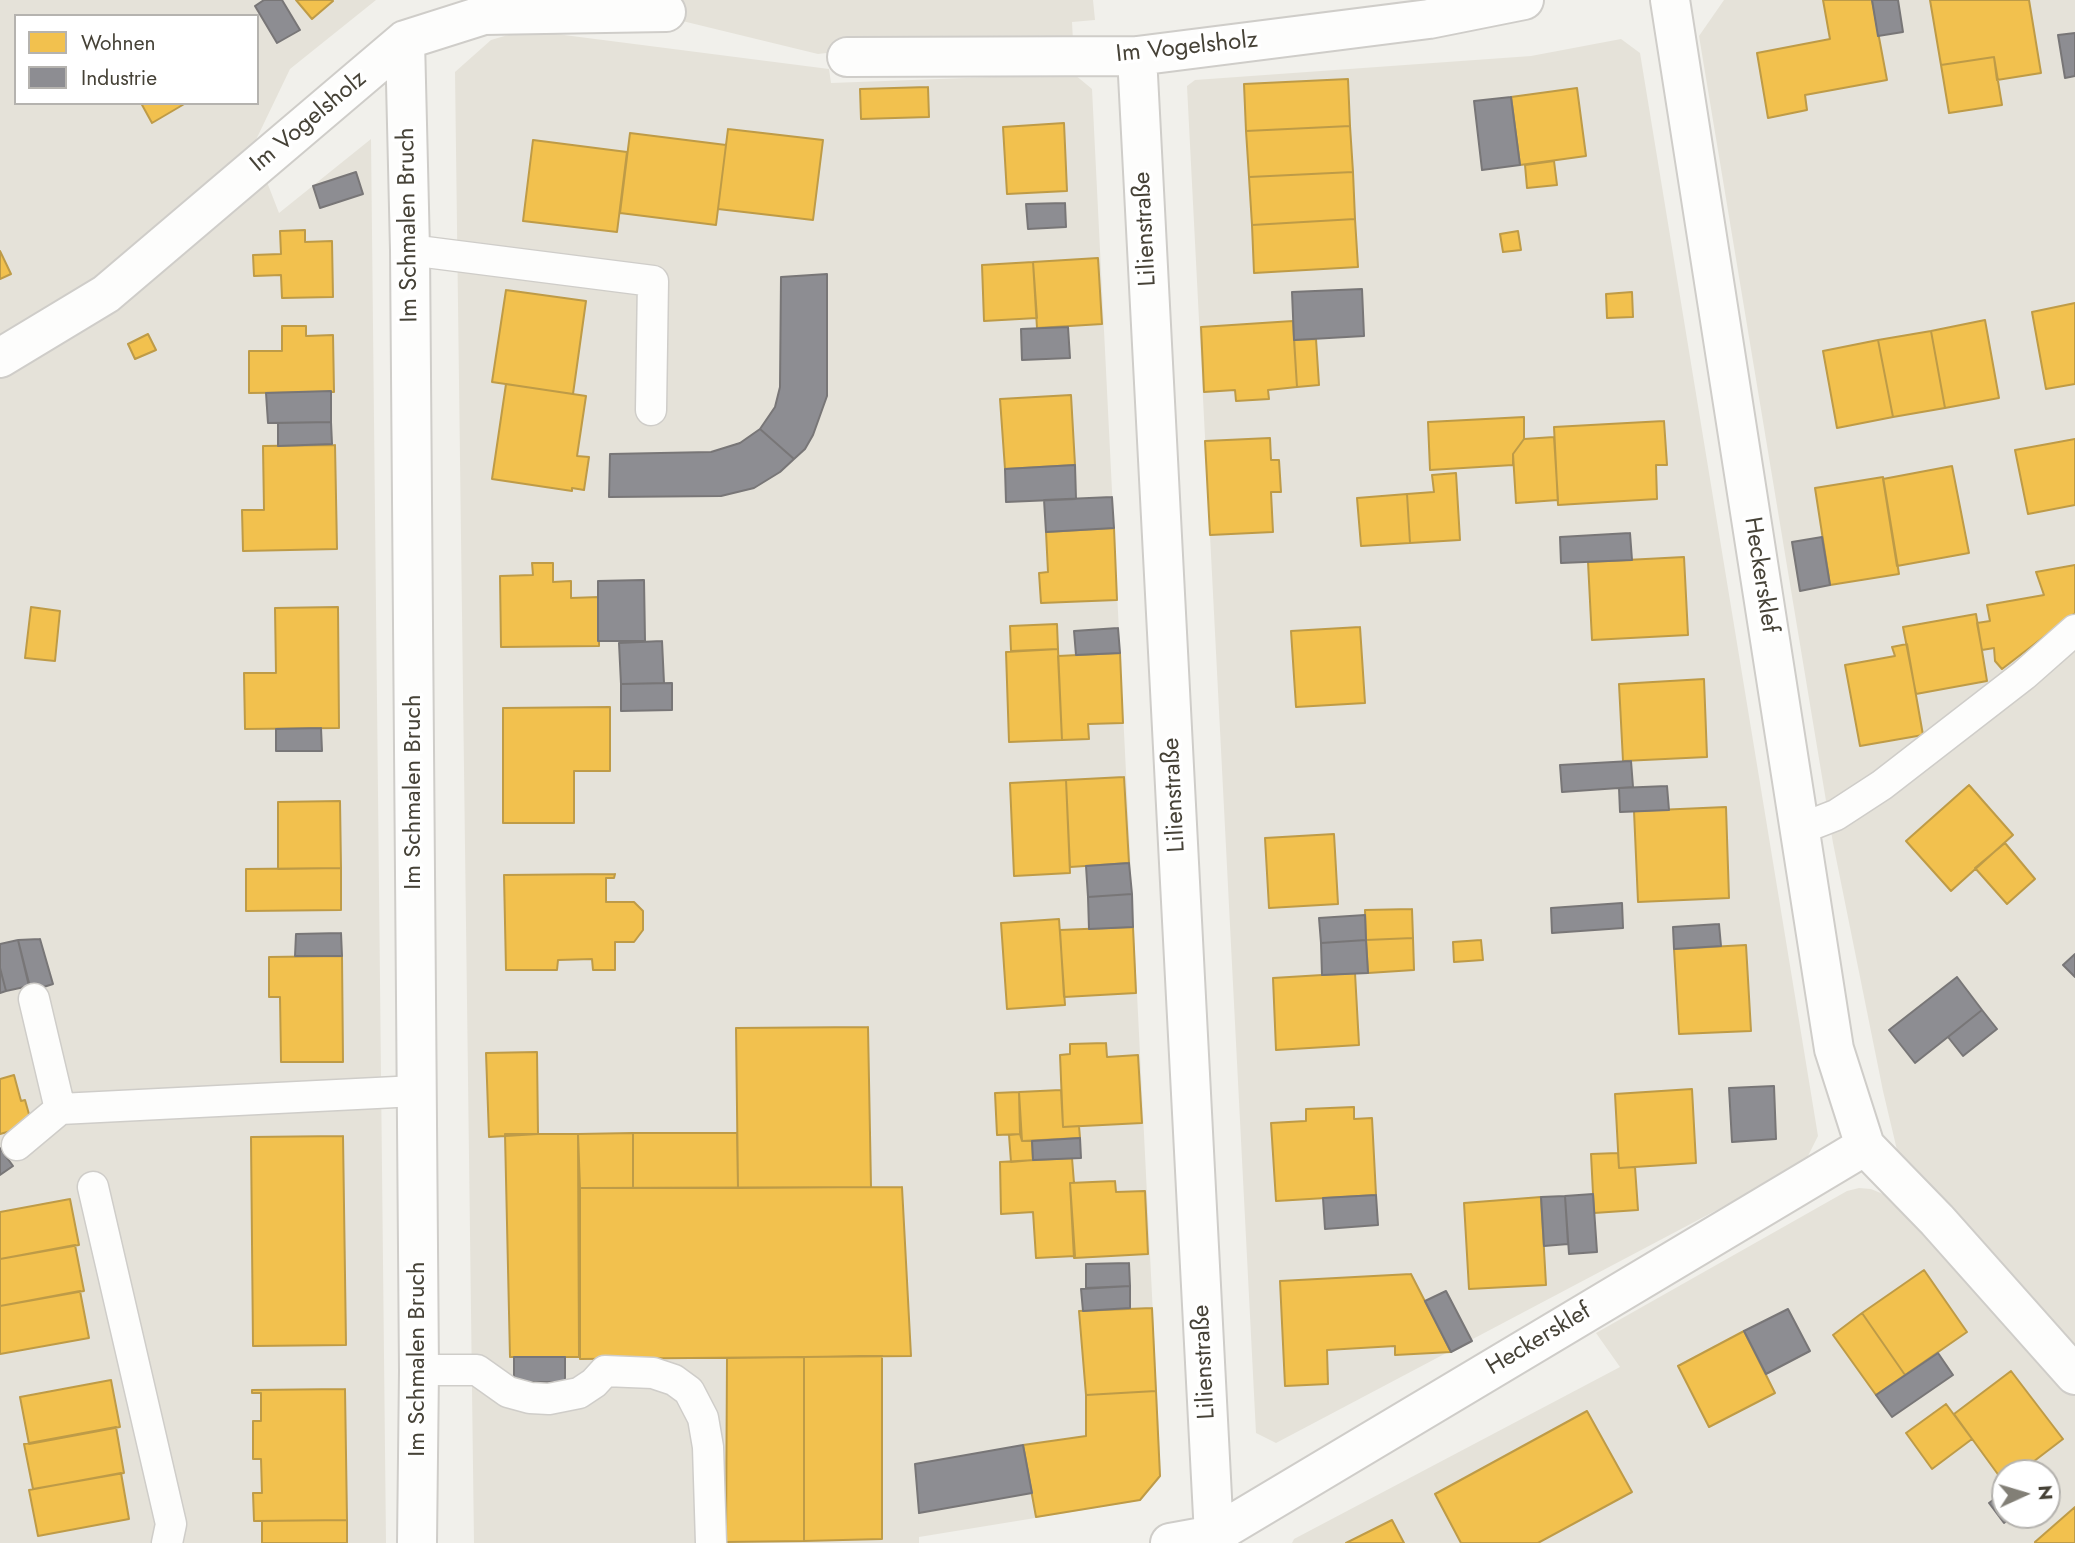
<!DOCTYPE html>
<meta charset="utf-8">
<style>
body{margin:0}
#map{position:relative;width:2075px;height:1543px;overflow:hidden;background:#f1f0eb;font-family:Jost,sans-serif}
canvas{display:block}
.legend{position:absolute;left:14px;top:14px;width:245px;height:91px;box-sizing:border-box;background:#fff;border:2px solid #b5b3af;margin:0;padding:9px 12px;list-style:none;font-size:21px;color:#464237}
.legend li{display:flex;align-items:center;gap:14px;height:35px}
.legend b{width:35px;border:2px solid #b5b3af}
.north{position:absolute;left:1991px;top:1459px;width:70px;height:70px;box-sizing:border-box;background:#fff;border:2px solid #b5b3af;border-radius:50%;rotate:86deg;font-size:19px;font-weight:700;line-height:28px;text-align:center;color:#464237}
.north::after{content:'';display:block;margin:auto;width:24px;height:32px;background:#827f76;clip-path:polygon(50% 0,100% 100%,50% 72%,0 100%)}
</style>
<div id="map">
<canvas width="2075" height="1543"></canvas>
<ul class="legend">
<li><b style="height:19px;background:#f2c14e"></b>Wohnen</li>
<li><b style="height:19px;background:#8d8d92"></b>Industrie</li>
</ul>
<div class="north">N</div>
</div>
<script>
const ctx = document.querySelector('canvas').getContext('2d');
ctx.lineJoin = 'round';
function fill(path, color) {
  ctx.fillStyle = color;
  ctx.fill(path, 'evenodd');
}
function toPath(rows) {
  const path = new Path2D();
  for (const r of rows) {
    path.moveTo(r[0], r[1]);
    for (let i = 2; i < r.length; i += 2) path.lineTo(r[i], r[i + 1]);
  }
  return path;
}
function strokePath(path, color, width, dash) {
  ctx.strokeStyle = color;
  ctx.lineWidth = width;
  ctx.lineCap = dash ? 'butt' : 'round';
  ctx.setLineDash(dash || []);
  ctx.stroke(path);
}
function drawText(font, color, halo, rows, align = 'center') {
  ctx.font = font + ' Jost,sans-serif';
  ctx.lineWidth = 7;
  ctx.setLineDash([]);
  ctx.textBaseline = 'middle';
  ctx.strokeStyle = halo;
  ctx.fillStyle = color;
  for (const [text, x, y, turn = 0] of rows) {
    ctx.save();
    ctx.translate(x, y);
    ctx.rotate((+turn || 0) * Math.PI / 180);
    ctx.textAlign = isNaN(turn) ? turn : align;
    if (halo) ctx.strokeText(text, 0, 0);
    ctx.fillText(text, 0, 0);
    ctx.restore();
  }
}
fill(toPath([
 [0,0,376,0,290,69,253,146,279,213,371,139,386,1543,0,1543],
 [16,16,257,16,257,103,16,103],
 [596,0,1093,0,1095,20,1072,22,1073,41,944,39,818,54],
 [1724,0,2075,0,2075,1543,1292,1543,1294,1539,1620,1367,1596,1333,1847,1191,1859,1188,1871,1189,1890,1197,1911,1209,1883,1091,1833,843,1699,36],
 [2005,1473,2047,1473,2047,1515,2005,1515],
 [525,30,829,69,831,83,1074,74,1092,89,1161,1476,1139,1501,919,1537,919,1543,474,1543,455,72,491,40],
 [1621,39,1640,53,1818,1136,1804,1164,1276,1443,1256,1433,1187,86,1195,80,1531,56]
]), '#e5e2d9');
const homes = toPath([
 [296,0,332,0,333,1,312,19,296,0],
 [1823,0,1872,0,1887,80,1805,95,1807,110,1768,118,1757,53,1830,39,1823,0],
 [1930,0,2029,0,2041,73,1997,80,1994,57,1941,65,1930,0],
 [1994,57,2002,105,1949,113,1941,65,1994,57],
 [1348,79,1350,126,1246,131,1244,84,1348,79],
 [928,87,929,117,861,119,860,89,928,87],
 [1577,88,1586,156,1520,165,1511,97,1577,88],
 [141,103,186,103,152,123,141,103],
 [1064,123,1067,191,1007,194,1003,127,1064,123],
 [1350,126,1353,172,1249,177,1246,131,1350,126],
 [728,129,823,140,813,220,718,209,728,129],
 [630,133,726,145,716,225,620,213,630,133],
 [533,140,627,152,617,232,523,221,533,140],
 [1554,161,1557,185,1527,188,1525,165,1554,161],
 [1353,172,1355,219,1252,225,1249,177,1353,172],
 [1355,219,1358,267,1254,273,1252,225,1355,219],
 [305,230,305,242,332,241,333,297,282,298,281,275,254,276,253,255,281,254,280,231,305,230],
 [1518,231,1521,250,1503,252,1500,234,1518,231],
 [0,251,11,274,0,279,0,251],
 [1098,258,1102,324,1037,328,1033,262,1098,258],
 [1033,262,1037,318,984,321,982,265,1033,262],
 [506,290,586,301,573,394,492,382,506,290],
 [1632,292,1633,317,1607,318,1606,294,1632,292],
 [2075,303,2075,384,2046,389,2032,312,2075,303],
 [1985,320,1999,398,1945,408,1931,331,1985,320],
 [1293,321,1297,387,1268,390,1269,399,1236,401,1235,390,1204,392,1201,327,1293,321],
 [282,326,306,326,306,336,333,335,334,392,249,393,249,351,282,351,282,326],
 [1931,331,1945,408,1893,417,1878,340,1931,331],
 [148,334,156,350,135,359,128,344,148,334],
 [1316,339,1319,385,1297,387,1294,340,1316,339],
 [1878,340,1893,417,1837,428,1823,351,1878,340],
 [506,384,586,396,577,456,589,457,584,490,572,488,572,491,492,479,506,384],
 [1071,395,1075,465,1005,469,1000,399,1071,395],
 [1524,417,1524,439,1513,454,1513,465,1430,470,1428,422,1524,417],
 [1664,421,1667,465,1656,465,1657,499,1558,505,1554,427,1664,421],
 [1554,437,1558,500,1516,503,1513,454,1524,439,1554,437],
 [1270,438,1271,460,1279,460,1281,492,1271,492,1273,532,1210,535,1205,441,1270,438],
 [2075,439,2075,505,2028,514,2015,450,2075,439],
 [335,445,337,549,243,551,242,510,264,510,263,446,335,445],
 [1952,466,1969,553,1897,566,1883,479,1952,466],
 [1456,473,1460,540,1410,543,1407,494,1434,492,1432,475,1456,473],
 [1883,477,1899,574,1830,585,1815,488,1883,477],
 [1407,494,1410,543,1361,546,1357,498,1407,494],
 [1114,528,1117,600,1041,603,1039,573,1048,572,1046,532,1114,528],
 [1684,557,1688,635,1592,640,1588,562,1684,557],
 [532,563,553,563,553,582,571,581,571,598,599,597,599,646,501,647,500,576,533,575,532,563],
 [2075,565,2075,613,2002,669,1995,661,1994,648,1982,650,1977,623,1990,621,1987,605,2044,595,2036,572,2075,565],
 [31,607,60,611,55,661,25,658,31,607],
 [338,607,339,728,245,729,244,673,276,673,275,608,338,607],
 [1976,614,1987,681,1916,694,1903,627,1976,614],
 [1057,624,1058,649,1011,651,1010,626,1057,624],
 [1360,627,1365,703,1296,707,1291,631,1360,627],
 [1907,644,1923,735,1860,746,1845,665,1895,656,1892,647,1907,644],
 [1058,649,1062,740,1009,742,1006,652,1058,649],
 [1120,653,1123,723,1088,724,1089,739,1062,740,1058,656,1120,653],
 [1704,679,1707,757,1623,761,1619,684,1704,679],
 [610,707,610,771,574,771,574,823,503,823,503,708,610,707],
 [1124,777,1129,863,1070,867,1066,780,1124,777],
 [1066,780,1070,873,1014,876,1010,783,1066,780],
 [1969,785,2013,835,1951,891,1906,841,1969,785],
 [340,801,341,868,278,869,278,802,340,801],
 [1726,807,1729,898,1638,902,1634,811,1726,807],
 [1334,834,1338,904,1269,908,1265,838,1334,834],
 [2005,843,2035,879,2007,904,1975,868,2005,843],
 [341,868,341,910,246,911,246,869,341,868],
 [615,874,614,878,606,878,606,902,634,902,643,911,643,930,634,942,615,942,615,970,593,970,592,959,558,960,557,970,506,970,504,875,615,874],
 [1412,909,1413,938,1366,940,1365,910,1412,909],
 [1059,919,1065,1005,1007,1009,1001,923,1059,919],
 [1133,927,1136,993,1064,997,1060,930,1133,927],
 [1413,938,1414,970,1368,973,1366,940,1413,938],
 [1481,940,1483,960,1454,962,1453,942,1481,940],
 [1746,945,1751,1031,1679,1034,1674,949,1746,945],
 [342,956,343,1062,281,1062,280,997,269,997,269,957,342,956],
 [1355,973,1359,1045,1276,1050,1273,978,1355,973],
 [868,1027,871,1187,738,1188,736,1028,868,1027],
 [1106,1043,1107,1057,1138,1055,1142,1123,1063,1127,1060,1055,1070,1054,1070,1044,1106,1043],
 [537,1052,538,1134,489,1137,486,1053,537,1052],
 [14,1075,21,1101,25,1100,32,1125,0,1134,0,1079,14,1075],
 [1692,1089,1696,1163,1619,1168,1615,1094,1692,1089],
 [1061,1090,1063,1127,1079,1126,1080,1138,1022,1141,1019,1092,1061,1090],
 [1019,1092,1020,1134,997,1135,995,1093,1019,1092],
 [1354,1107,1354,1119,1372,1118,1376,1195,1276,1201,1271,1123,1306,1121,1306,1109,1354,1107],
 [633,1133,737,1133,738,1188,633,1188,633,1133],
 [633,1133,633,1188,580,1188,578,1134,633,1133],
 [505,1134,578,1134,579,1357,510,1357,505,1134],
 [1020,1134,1022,1141,1032,1141,1033,1160,1011,1162,1009,1135,1020,1134],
 [343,1136,346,1345,253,1346,251,1137,343,1136],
 [1618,1153,1619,1168,1635,1167,1638,1210,1594,1213,1591,1154,1618,1153],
 [1072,1158,1074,1183,1070,1183,1075,1256,1036,1258,1033,1212,1001,1214,1000,1162,1072,1158],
 [1115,1181,1116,1192,1145,1191,1148,1254,1074,1258,1070,1183,1115,1181],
 [902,1187,911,1356,580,1359,580,1188,902,1187],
 [1541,1197,1546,1285,1469,1289,1464,1203,1541,1197],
 [70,1199,79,1245,0,1259,0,1212,70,1199],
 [75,1245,84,1291,0,1306,0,1259,75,1245],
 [1924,1270,1967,1332,1905,1375,1862,1313,1924,1270],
 [1411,1274,1451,1352,1395,1355,1395,1346,1327,1350,1328,1384,1285,1386,1280,1281,1411,1274],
 [80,1291,89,1338,0,1354,0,1306,80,1291],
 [1152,1308,1156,1391,1086,1395,1079,1311,1152,1308],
 [1862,1313,1905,1375,1876,1395,1833,1335,1862,1313],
 [1744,1331,1775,1393,1709,1427,1678,1366,1744,1331],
 [882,1356,882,1539,804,1541,804,1357,882,1356],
 [804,1357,804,1541,726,1542,727,1358,804,1357],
 [2011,1371,2063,1439,2029,1465,2033,1470,2029,1473,2005,1473,2005,1484,1954,1414,2011,1371],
 [111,1380,120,1427,29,1444,20,1397,111,1380],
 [345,1389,347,1520,254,1521,253,1493,262,1493,261,1459,253,1459,253,1421,261,1421,261,1393,252,1393,252,1390,345,1389],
 [1156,1391,1160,1476,1140,1500,1036,1517,1023,1445,1086,1436,1086,1395,1156,1391],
 [1946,1404,1972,1439,1932,1469,1906,1433,1946,1404],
 [1587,1411,1632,1492,1538,1543,1461,1543,1435,1494,1587,1411],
 [116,1427,124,1473,33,1489,24,1444,116,1427],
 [121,1473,129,1519,38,1536,29,1490,121,1473],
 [2075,1507,2075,1543,2035,1543,2035,1542,2075,1507],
 [347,1520,347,1543,262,1543,262,1521,347,1520],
 [1392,1520,1404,1543,1346,1543,1392,1520]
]);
fill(homes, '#f2c14e');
strokePath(homes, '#be9b47', 2);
const industry = toPath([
 [264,0,282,0,300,30,277,43,255,6,264,0],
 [1872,0,1898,0,1903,32,1878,36,1872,0],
 [2075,33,2075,76,2065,78,2058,35,2075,33],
 [1511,97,1520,165,1482,170,1474,101,1511,97],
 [356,172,363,194,320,208,313,186,356,172],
 [1065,203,1066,227,1028,229,1026,204,1065,203],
 [827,274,827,396,813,435,805,449,794,459,760,429,775,407,780,387,781,277,827,274],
 [1362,289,1364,336,1294,340,1292,292,1362,289],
 [1068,327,1070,358,1022,360,1021,329,1068,327],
 [331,391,331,422,268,423,266,393,331,391],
 [331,422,332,444,278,446,278,423,331,422],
 [760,429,794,459,780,472,754,488,721,496,609,497,610,454,711,452,740,443,760,429],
 [1075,465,1076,499,1006,502,1005,469,1075,465],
 [1112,497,1114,528,1046,532,1044,500,1112,497],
 [1630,533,1632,560,1561,563,1560,537,1630,533],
 [1822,537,1830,585,1800,591,1792,542,1822,537],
 [644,580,645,641,598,641,598,581,644,580],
 [1118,628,1120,653,1076,655,1074,631,1118,628],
 [662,641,664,683,621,684,619,643,662,641],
 [672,683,672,710,621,711,621,684,672,683],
 [321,728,322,751,276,751,276,729,321,728],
 [1631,761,1633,787,1562,792,1560,765,1631,761],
 [1667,786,1669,810,1620,812,1619,788,1667,786],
 [1129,863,1132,894,1088,897,1086,866,1129,863],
 [1132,894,1133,927,1089,929,1088,897,1132,894],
 [1622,903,1623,928,1552,933,1551,908,1622,903],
 [1365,915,1366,940,1321,943,1319,918,1365,915],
 [1719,924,1721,946,1674,949,1673,927,1719,924],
 [341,933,342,956,295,956,296,934,341,933],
 [40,939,53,984,31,991,18,940,40,939],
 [18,940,29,986,6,991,0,968,0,944,18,940],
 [1366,940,1368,973,1322,975,1321,943,1366,940],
 [2075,954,2075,977,2063,965,2075,954],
 [0,968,6,991,0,993,0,968],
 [1957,977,1982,1010,1915,1063,1889,1030,1957,977],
 [1982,1010,1997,1029,1963,1056,1948,1037,1982,1010],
 [1774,1086,1776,1139,1732,1142,1729,1088,1774,1086],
 [1080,1138,1081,1158,1033,1160,1032,1141,1080,1138],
 [0,1148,13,1166,0,1175,0,1148],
 [1593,1194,1597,1252,1569,1254,1565,1196,1593,1194],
 [1376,1195,1378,1225,1325,1229,1323,1198,1376,1195],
 [1565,1196,1568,1244,1544,1246,1541,1197,1565,1196],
 [1129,1263,1130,1286,1086,1288,1086,1264,1129,1263],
 [1130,1286,1130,1308,1083,1311,1081,1289,1130,1286],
 [1446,1291,1472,1341,1451,1352,1425,1301,1446,1291],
 [1788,1309,1810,1351,1766,1374,1744,1331,1788,1309],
 [1938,1353,1953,1375,1892,1417,1876,1395,1938,1353],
 [514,1357,565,1357,565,1382,514,1382,514,1357],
 [1023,1445,1032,1493,919,1513,915,1464,1023,1445],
 [2005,1491,2005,1515,2014,1515,2004,1523,1989,1503,2005,1491]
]);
fill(industry, '#8d8d92');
strokePath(industry, '#787677', 2);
const lane = toPath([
 [410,250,653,281,651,410],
 [1800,829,1836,815,1882,785,2024,675,2075,630],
 [34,999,60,1109],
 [17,1145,60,1109,416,1091],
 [93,1187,171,1524,167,1543],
 [419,1370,477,1370,508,1392,530,1398,549,1399,579,1393,594,1383,605,1371,653,1373,674,1380,689,1391,703,1418,708,1447,711,1543]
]);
const street = toPath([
 [1670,0,1834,1049,1865,1146,1937,1220,2075,1375],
 [405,40,410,250,419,1370,417,1543],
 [1137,56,1214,1535,1218,1543],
 [847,57,1137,56,1429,19,1524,0],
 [0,358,106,294,405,40,484,15,666,12],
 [1170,1543,1214,1535,1865,1146]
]);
strokePath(lane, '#cfcdc9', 33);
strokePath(street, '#cfcdc9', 42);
strokePath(lane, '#fdfdfc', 30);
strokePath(street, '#fdfdfc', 38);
drawText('24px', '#464237', '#fff', [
 ["Im Vogelsholz",1187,48,-6],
 ["Im Vogelsholz",309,122,-40],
 ["Im Schmalen Bruch",409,225,-91],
 ["Lilienstraße",1146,229,-93],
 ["Heckersklef",1760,575,81],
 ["Im Schmalen Bruch",414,792,-90],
 ["Lilienstraße",1175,795,-93],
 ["Heckersklef",1539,1340,-31],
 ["Im Schmalen Bruch",418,1359,-90],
 ["Lilienstraße",1205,1362,-93]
]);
</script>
